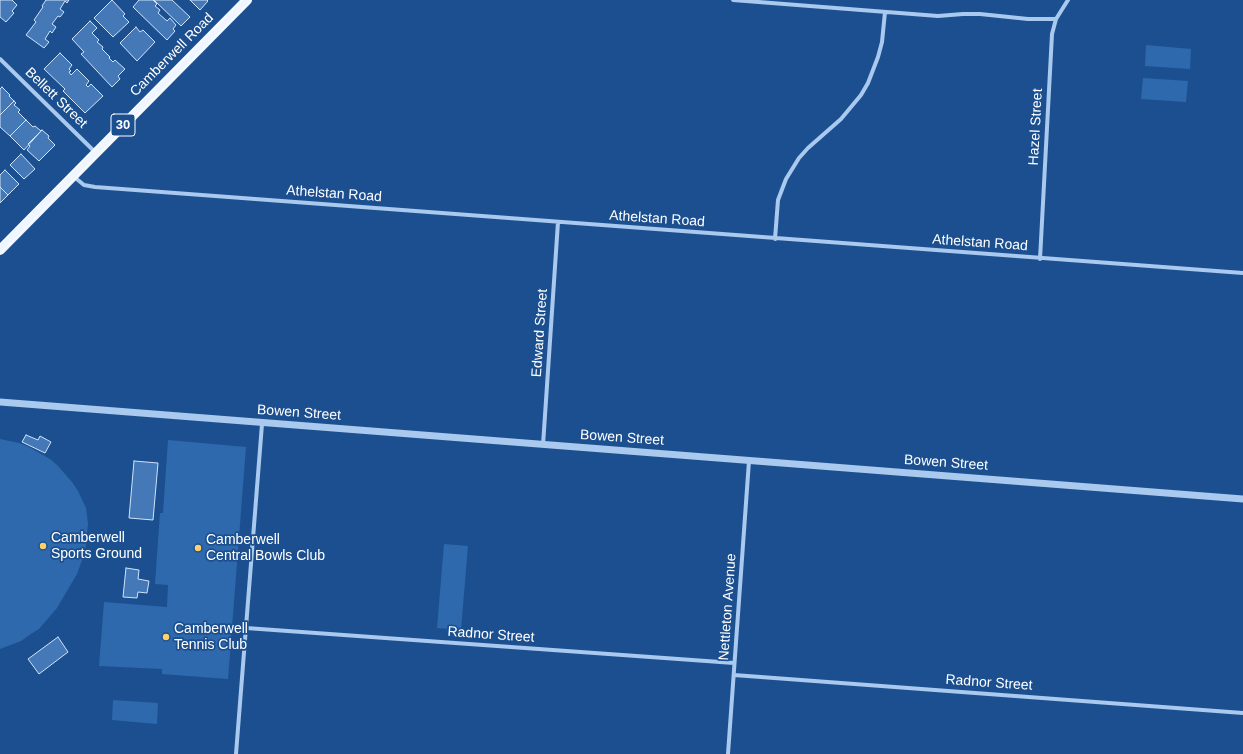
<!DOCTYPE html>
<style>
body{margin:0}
canvas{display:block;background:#1b4f8f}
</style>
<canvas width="1243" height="754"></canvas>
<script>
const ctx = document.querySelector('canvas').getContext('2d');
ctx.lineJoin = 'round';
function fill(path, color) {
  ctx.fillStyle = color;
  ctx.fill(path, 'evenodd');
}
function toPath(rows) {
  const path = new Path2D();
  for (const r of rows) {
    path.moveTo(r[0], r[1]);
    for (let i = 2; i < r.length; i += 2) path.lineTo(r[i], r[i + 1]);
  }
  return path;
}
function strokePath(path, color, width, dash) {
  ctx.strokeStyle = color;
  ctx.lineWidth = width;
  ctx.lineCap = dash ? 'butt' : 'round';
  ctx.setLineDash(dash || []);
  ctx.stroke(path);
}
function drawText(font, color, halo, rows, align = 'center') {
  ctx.font = font + ' Arial,sans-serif';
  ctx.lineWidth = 3.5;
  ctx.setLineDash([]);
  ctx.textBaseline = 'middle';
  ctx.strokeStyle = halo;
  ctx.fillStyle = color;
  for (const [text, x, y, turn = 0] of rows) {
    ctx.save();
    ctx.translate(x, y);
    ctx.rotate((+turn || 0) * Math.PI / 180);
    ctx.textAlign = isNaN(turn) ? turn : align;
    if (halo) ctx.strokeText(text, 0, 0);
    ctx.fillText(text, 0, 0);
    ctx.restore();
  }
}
fill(toPath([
 [1146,45,1191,49,1190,69,1145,66],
 [1143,78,1188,81,1186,102,1141,99],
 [0,439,19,443,29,447,50,459,57,465,72,482,78,491,86,508,88,524,85,552,77,574,57,608,39,629,31,634,21,641,0,649],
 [168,440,246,447,228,679,162,674,162,669,99,666,104,602,167,607,168,585,155,584,160,513,163,513],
 [444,544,468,546,461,630,437,628],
 [113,700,158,703,157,724,112,720]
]), '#2e69ad');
const building = toPath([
 [0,0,12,0,17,5,12,11,14,13,6,22,0,17,0,0],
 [46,0,69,0,67,3,65,1,60,9,64,12,60,17,58,16,52,24,56,27,52,33,50,31,45,39,49,42,44,48,26,35,36,22,34,20,43,7,42,6,46,0],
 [112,0,125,14,123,16,129,22,113,37,94,18,112,0],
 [139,0,153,0,157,4,155,6,160,10,158,13,167,21,170,18,176,25,173,29,175,31,167,40,133,7,139,0],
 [154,0,172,0,190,17,181,26,154,0],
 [190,0,207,0,208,1,200,10,190,0],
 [90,21,97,28,92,33,99,40,97,42,103,47,102,49,110,57,109,58,113,62,115,60,125,69,118,76,120,79,112,87,81,54,84,52,72,39,90,21],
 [136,27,140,32,143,30,155,42,137,61,120,43,136,27],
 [60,53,72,65,69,69,71,71,69,72,71,75,77,69,89,81,86,85,88,87,91,84,103,96,85,113,63,91,65,89,44,69,60,53],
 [2,87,10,95,9,96,14,101,0,115,0,89,2,87],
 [14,101,16,103,14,105,20,110,18,112,26,120,10,136,0,127,0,115,14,101],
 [26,120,33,127,35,126,41,131,24,150,10,136,26,120],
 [42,130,49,136,48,138,55,145,39,161,27,150,30,146,28,144,42,130],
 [21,154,35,169,24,179,10,165,21,154],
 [5,170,19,184,8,195,0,187,0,175,5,170],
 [0,187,8,195,0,203,0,187],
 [26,435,38,440,40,436,51,442,45,453,22,442,26,435],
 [134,461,158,463,153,520,129,518,134,461],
 [126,568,139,570,138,579,149,581,147,593,138,592,137,598,123,597,126,568],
 [58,637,68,652,39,674,28,659,58,637]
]);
fill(building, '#4478b7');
strokePath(building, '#cfe3fa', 1);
strokePath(toPath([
 [733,0,938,16,963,14,980,14,1028,19,1056,19],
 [0,59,95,152],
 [73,176,84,185,95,187,1243,273],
 [775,239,778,200,786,179,799,158,808,148,841,119,861,95,868,83,878,57,882,42,885,12],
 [1040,259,1052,34,1056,19,1068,0],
 [543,445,558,222],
 [246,628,734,663],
 [734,675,1243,713],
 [236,754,262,424],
 [728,754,749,461]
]), '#a9c9ee', 4);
strokePath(toPath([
 [0,402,1243,499]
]), '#a9c9ee', 7);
strokePath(toPath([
 [0,250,247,0]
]), '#f0f6ff', 10);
strokePath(toPath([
 [0,244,242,0],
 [0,254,252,0]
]), '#fff', 1);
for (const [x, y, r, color] of [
 [43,546,4,"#ffd166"],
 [198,548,4,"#ffd166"],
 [166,637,4,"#ffd166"]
]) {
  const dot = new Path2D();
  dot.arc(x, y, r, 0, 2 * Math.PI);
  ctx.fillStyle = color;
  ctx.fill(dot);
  strokePath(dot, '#1b4f8f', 1.5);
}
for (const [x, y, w] of [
 [123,125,24]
]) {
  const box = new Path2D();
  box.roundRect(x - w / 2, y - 11, w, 22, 3);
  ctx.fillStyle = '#1b4f8f';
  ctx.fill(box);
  strokePath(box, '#fff', 1);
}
drawText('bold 13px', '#fff', null, [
 ["30",123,125]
]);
drawText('14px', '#fff', '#1b4f8f', [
 ["Camberwell Road",172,55,-45],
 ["Bellett Street",56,98,44],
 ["Hazel Street",1036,127,-87],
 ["Athelstan Road",334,194,4],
 ["Athelstan Road",657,219,4],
 ["Athelstan Road",980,243,4],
 ["Edward Street",540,333,-86],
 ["Bowen Street",299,413,4],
 ["Bowen Street",622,438,4],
 ["Bowen Street",946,463,4],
 ["Nettleton Avenue",728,607,-86],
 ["Radnor Street",491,635,4],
 ["Radnor Street",989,683,4]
]);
drawText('14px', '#fff', '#1b4f8f', [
 ["Camberwell",51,538],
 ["Sports Ground",51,554],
 ["Camberwell",206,540],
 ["Central Bowls Club",206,556],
 ["Camberwell",174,629],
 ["Tennis Club",174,645]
], 'left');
</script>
